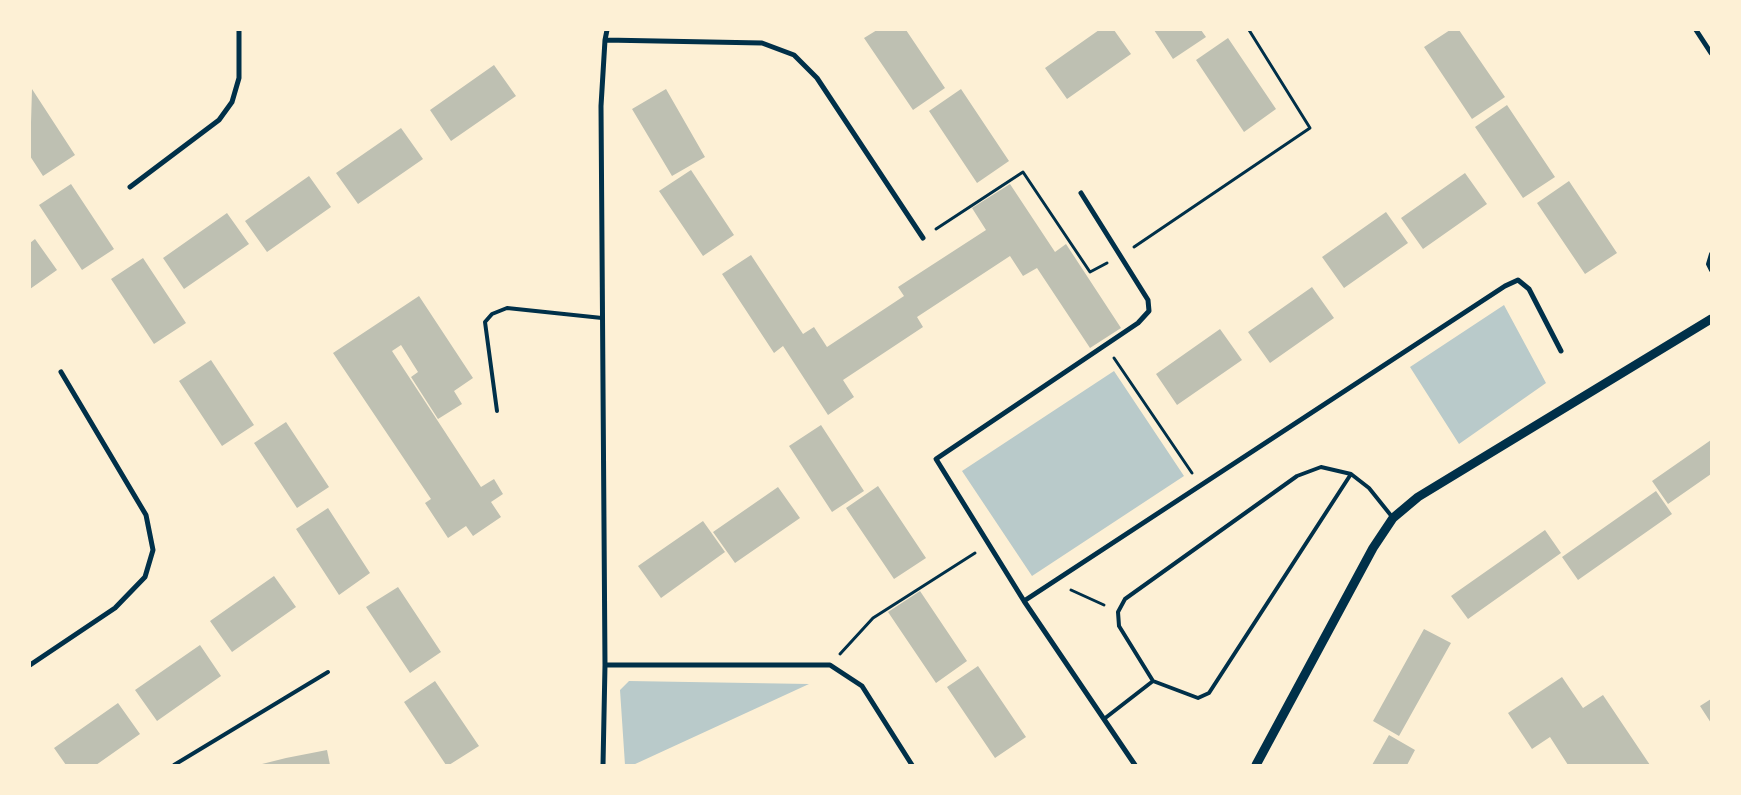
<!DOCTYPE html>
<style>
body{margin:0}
#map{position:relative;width:1741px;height:795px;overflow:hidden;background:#fdf0d5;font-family:Figtree,sans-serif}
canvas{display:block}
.frame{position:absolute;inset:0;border:31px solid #fdf0d5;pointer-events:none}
</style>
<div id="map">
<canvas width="1741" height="795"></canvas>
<div class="frame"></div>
</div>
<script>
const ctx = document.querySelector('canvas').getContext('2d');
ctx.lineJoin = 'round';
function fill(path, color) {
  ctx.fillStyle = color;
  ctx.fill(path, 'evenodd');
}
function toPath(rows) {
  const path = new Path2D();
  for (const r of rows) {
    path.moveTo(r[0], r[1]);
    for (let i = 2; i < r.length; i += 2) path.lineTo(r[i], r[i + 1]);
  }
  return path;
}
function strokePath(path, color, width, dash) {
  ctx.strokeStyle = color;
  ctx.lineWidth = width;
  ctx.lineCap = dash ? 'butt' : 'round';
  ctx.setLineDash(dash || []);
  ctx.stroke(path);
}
fill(toPath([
 [1504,305,1546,383,1459,444,1410,367],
 [1114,371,1184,476,1032,576,962,471],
 [629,681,809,684,633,765,625,765,620,690]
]), '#b9caca');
fill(toPath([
 [877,30,906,30,945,88,913,110,864,38],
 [1099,30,1114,30,1131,54,1067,99,1045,68],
 [1154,30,1201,30,1206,37,1173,59],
 [1450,30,1459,30,1505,97,1472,119,1424,47],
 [1228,38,1276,109,1244,132,1196,60],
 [494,65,516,96,451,141,430,110],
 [32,89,75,155,43,176,30,156],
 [666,89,705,157,672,176,632,109],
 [961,89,1009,161,977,183,929,111],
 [1507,105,1555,177,1523,198,1475,127],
 [401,128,423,159,358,204,336,173],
 [691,170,734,235,703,256,659,191],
 [1465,173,1487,204,1423,249,1401,218],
 [309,176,331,207,267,252,245,221],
 [1569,181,1617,253,1585,274,1537,203],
 [71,184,114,249,82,270,39,205],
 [1010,184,1055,252,1066,244,1121,328,1090,348,1037,268,1023,276,1010,256,917,317,923,327,843,380,854,397,828,415,783,346,774,353,722,274,751,255,803,334,814,327,827,347,904,296,898,287,986,230,972,208],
 [1386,212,1408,243,1344,288,1322,257],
 [227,213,249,244,184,289,163,258],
 [35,239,57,270,30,289,30,243],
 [143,258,186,323,154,344,111,279],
 [1312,287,1334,318,1270,363,1248,332],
 [419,296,473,378,454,391,462,404,438,419,411,377,418,372,401,345,392,351,481,487,494,479,503,494,491,502,501,517,473,536,466,526,448,538,425,503,431,499,333,353],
 [1220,329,1242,360,1177,405,1156,374],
 [211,360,254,425,222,446,179,381],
 [286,422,329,487,297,508,254,443],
 [821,425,864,491,832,512,789,446],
 [1711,440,1711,474,1668,504,1652,481],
 [878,486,926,558,894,579,846,508],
 [778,487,800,518,735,563,713,532],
 [1656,491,1672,514,1578,580,1562,557],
 [328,508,370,573,339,595,296,529],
 [703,521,725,552,661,598,638,566],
 [1545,530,1561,553,1468,619,1451,596],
 [274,576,296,607,232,652,210,621],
 [398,587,441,652,410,673,366,607],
 [920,591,967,661,936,683,888,612],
 [1424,629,1451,643,1399,736,1373,721],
 [200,645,221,676,157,721,135,690],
 [978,666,1026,737,995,758,947,687],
 [1562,677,1583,708,1603,695,1650,765,1568,765,1550,737,1532,749,1508,713],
 [435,681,479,746,449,765,446,765,404,702],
 [1711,699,1711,723,1700,706],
 [118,703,140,734,96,765,66,765,54,748],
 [1389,735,1415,750,1407,765,1372,765],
 [327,750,330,765,258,765,286,758]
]), '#bec0b2');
strokePath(toPath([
 [936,229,1023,172,1090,272,1107,263],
 [1134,247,1310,128,1249,30],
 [1114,358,1192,473],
 [1071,590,1104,605],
 [840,654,873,618,975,553]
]), '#003049', 3);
strokePath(toPath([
 [1711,254,1708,264,1711,270],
 [497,411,485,322,492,314,507,308,602,318],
 [1153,681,1119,626,1118,612,1125,599,1297,476,1321,467,1351,474,1369,488,1393,518],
 [1104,719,1153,681,1198,698,1209,693,1351,474],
 [174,765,328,672]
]), '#003049', 4);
strokePath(toPath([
 [1696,30,1711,53],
 [605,40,762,43,794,55,817,78,923,238],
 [130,187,219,120,232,102,239,78,239,30],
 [1081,193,1148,300,1149,311,1138,323,936,459,1024,601,1135,765],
 [1024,601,1505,286,1518,280,1529,289,1561,351],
 [30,665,115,608,145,577,153,550,146,515,61,372],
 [605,665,830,665,862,686,912,765],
 [603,765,605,665,601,106,605,40,607,30]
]), '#003049', 5);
strokePath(toPath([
 [1256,765,1373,548,1393,518,1418,497,1711,319]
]), '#003049', 9);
</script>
